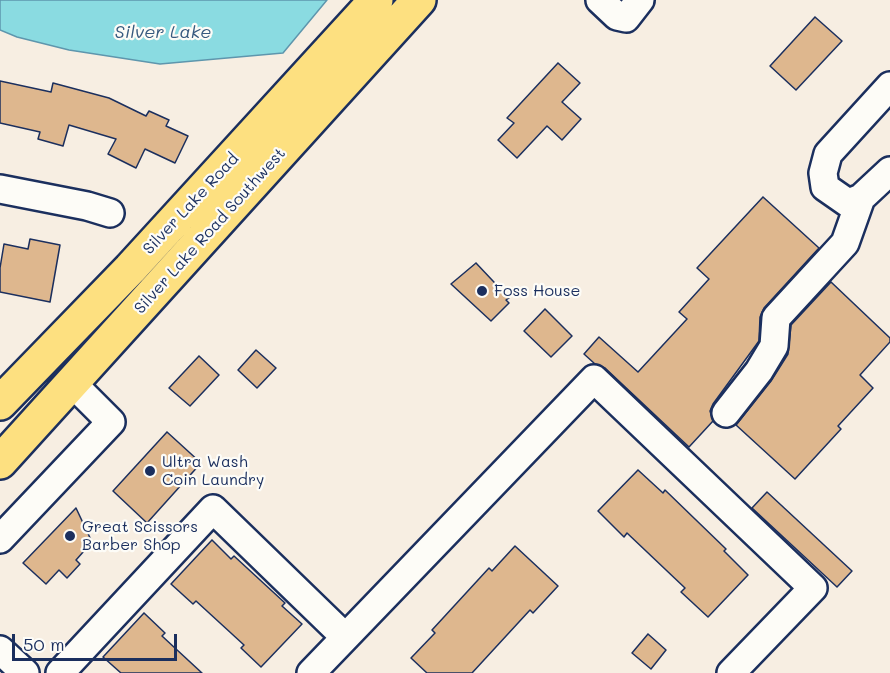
<!DOCTYPE html>
<style>
body{margin:0}
#map{position:relative;width:890px;height:673px;overflow:hidden;background:#f7eee2;font-family:Mali,sans-serif}
canvas{display:block}
.scale{position:absolute;left:12px;top:634px;width:165px;height:27px;box-sizing:border-box;border:3px solid #1b2f5e;border-top:0;padding-left:8px;font-size:18px;line-height:21px;white-space:nowrap;color:#1b2f5e;-webkit-text-stroke:4px #fdfcf7;paint-order:stroke}
</style>
<div id="map">
<canvas width="890" height="673"></canvas>
<div class="scale">50 m</div>
</div>
<script>
const ctx = document.querySelector('canvas').getContext('2d');
ctx.lineJoin = 'round';
function fill(path, color) {
  ctx.fillStyle = color;
  ctx.fill(path, 'evenodd');
}
function toPath(rows) {
  const path = new Path2D();
  for (const r of rows) {
    path.moveTo(r[0], r[1]);
    for (let i = 2; i < r.length; i += 2) path.lineTo(r[i], r[i + 1]);
  }
  return path;
}
function strokePath(path, color, width, dash) {
  ctx.strokeStyle = color;
  ctx.lineWidth = width;
  ctx.lineCap = dash ? 'butt' : 'round';
  ctx.setLineDash(dash || []);
  ctx.stroke(path);
}
function drawText(font, color, halo, rows, align = 'center') {
  ctx.font = font + ' Mali,sans-serif';
  ctx.lineWidth = 4.5;
  ctx.setLineDash([]);
  ctx.textBaseline = 'middle';
  ctx.strokeStyle = halo;
  ctx.fillStyle = color;
  for (const [text, x, y, turn = 0] of rows) {
    ctx.save();
    ctx.translate(x, y);
    ctx.rotate((+turn || 0) * Math.PI / 180);
    ctx.textAlign = isNaN(turn) ? turn : align;
    if (halo) ctx.strokeText(text, 0, 0);
    ctx.fillText(text, 0, 0);
    ctx.restore();
  }
}
const water = toPath([
 [0,0,327,0,283,53,160,64,69,50,17,37,0,30,0,0]
]);
fill(water, '#8adbe1');
strokePath(water, '#5e96ad', 1.5);
const building = toPath([
 [815,17,842,41,796,90,770,66,815,17],
 [558,63,580,83,562,102,581,119,562,140,547,126,517,158,498,140,514,123,507,118,558,63],
 [0,81,51,92,53,83,109,98,146,116,149,111,169,120,166,126,188,136,175,163,145,149,136,168,108,154,116,139,69,125,63,146,38,139,40,132,0,123,0,81],
 [763,197,819,248,764,308,760,317,759,341,713,404,710,411,713,421,689,447,605,368,595,364,584,354,599,337,638,372,687,319,679,312,709,279,697,268,763,197],
 [30,239,60,245,50,302,0,292,0,268,4,244,28,249,30,239],
 [476,263,509,298,506,300,509,303,491,321,451,284,476,263],
 [831,282,890,338,890,342,860,375,873,388,838,426,841,429,795,479,736,425,771,381,788,354,791,325,831,282],
 [545,309,572,336,551,357,524,331,545,309],
 [256,350,276,368,257,388,238,370,256,350],
 [199,356,219,375,190,406,169,388,199,356],
 [167,432,201,463,147,523,113,491,167,432],
 [638,470,663,493,665,490,726,549,724,551,748,575,708,617,681,592,685,588,627,533,624,537,598,511,638,470],
 [767,492,852,571,837,587,752,508,767,492],
 [76,508,92,542,76,560,80,564,67,578,59,570,46,584,23,563,76,508],
 [212,540,231,559,234,556,285,603,282,606,302,624,261,667,241,648,244,645,196,601,193,604,171,584,212,540],
 [515,546,558,586,533,613,530,610,472,673,427,673,411,658,435,633,432,630,489,568,492,571,515,546],
 [144,613,165,633,162,636,202,673,121,673,103,657,144,613],
 [648,634,666,650,651,669,632,653,648,634]
]);
fill(building, '#deb78e');
strokePath(building, '#1b2f5e', 1.5);
const minor = toPath([
 [600,0,617,16,626,18,640,0],
 [890,86,828,154,823,173,825,187,848,203,861,198,890,171],
 [0,189,87,206,110,213],
 [726,413,759,371,774,346,776,318,845,243,861,198],
 [0,539,111,422,73,384],
 [0,650,25,673],
 [60,673,213,509,345,637],
 [311,673,594,379,813,588,731,673]
]);
const major = toPath([
 [0,403,130,269,376,0],
 [0,462,419,0]
]);
strokePath(minor, '#1b2f5e', 32);
strokePath(major, '#1b2f5e', 38);
strokePath(minor, '#fdfcf7', 27);
strokePath(major, '#fde080', 33);
for (const [x, y, r, color] of [
 [482,291,6,"#1b2f5e"],
 [150,471,6,"#1b2f5e"],
 [70,536,6,"#1b2f5e"]
]) {
  const dot = new Path2D();
  dot.arc(x, y, r, 0, 2 * Math.PI);
  ctx.fillStyle = color;
  ctx.fill(dot);
  strokePath(dot, '#fdfcf7', 2);
}
drawText('16px', '#1b2f5e', '#fdfcf7', [
 ["Silver Lake Road",191,204,-47],
 ["Silver Lake Road Southwest",210,231,-48]
]);
drawText('16px', '#1b2f5e', '#fdfcf7', [
 ["Foss House",494,291],
 ["Ultra Wash",162,462],
 ["Coin Laundry",162,480],
 ["Great Scissors",82,527],
 ["Barber Shop",82,545]
], 'left');
drawText('italic 18px', '#375a7f', '#fdfcf7', [
 ["Silver Lake",163,32]
]);
</script>
